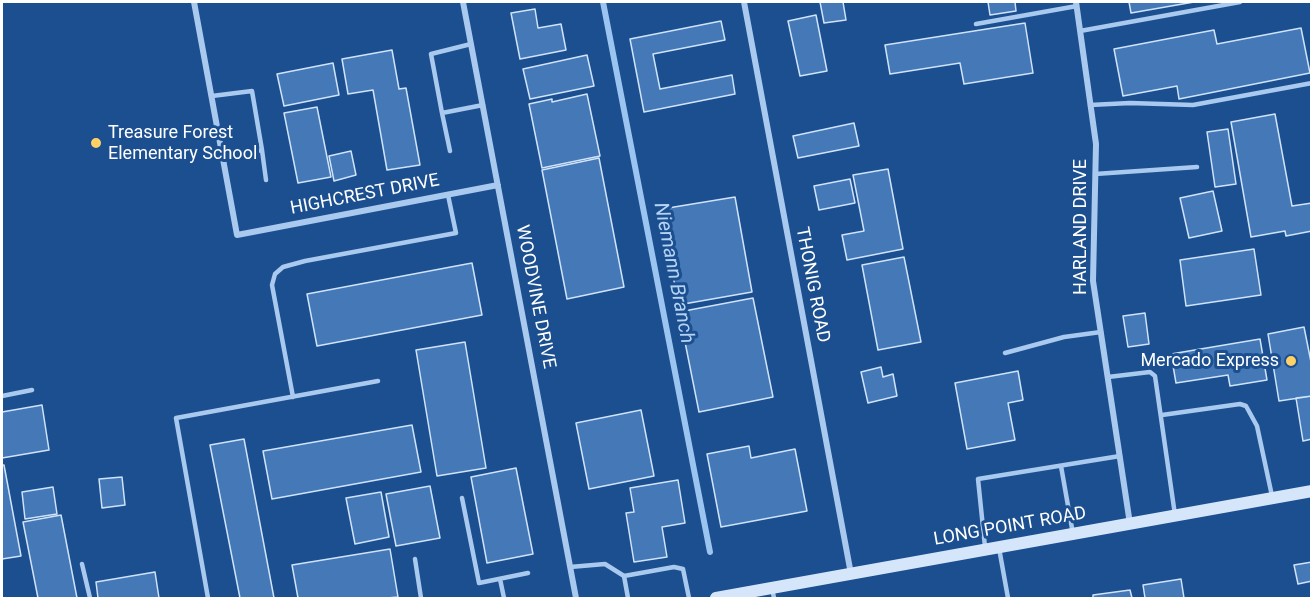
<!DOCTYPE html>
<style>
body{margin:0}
#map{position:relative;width:1313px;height:600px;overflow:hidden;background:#1b4f8f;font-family:Roboto,sans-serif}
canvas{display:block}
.frame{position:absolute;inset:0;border:3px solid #fff;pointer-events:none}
</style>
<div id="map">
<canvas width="1313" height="600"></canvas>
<div class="frame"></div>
</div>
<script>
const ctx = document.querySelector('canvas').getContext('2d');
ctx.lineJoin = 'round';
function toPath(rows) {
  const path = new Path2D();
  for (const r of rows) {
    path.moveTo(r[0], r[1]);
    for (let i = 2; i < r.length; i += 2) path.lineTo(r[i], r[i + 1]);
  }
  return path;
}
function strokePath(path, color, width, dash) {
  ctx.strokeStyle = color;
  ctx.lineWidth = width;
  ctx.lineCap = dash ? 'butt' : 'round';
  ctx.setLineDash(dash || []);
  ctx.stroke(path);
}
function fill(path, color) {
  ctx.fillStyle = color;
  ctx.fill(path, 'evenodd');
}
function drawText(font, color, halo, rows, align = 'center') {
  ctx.font = font + ' Roboto,sans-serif';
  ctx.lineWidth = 6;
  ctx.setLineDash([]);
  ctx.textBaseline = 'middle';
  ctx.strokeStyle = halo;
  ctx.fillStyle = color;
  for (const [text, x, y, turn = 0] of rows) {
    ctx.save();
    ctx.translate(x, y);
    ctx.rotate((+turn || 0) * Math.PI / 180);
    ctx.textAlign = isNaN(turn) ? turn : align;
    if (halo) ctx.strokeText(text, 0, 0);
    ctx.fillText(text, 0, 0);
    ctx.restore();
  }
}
strokePath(toPath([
 [603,2,710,552]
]), '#9cc4f0', 6);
const building = toPath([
 [820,2,843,2,846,20,824,23,820,2],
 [988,2,1015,2,1016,11,990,15,988,2],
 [1129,2,1194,2,1131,13,1129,2],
 [535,9,538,28,561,24,566,50,520,59,511,13,535,9],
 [816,15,827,71,800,76,788,21,816,15],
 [721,21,725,40,653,54,660,89,732,75,735,94,644,112,630,39,721,21],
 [1025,23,1033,73,964,84,960,63,890,74,885,45,1025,23],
 [1301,28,1310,73,1179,99,1177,86,1123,96,1114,49,1214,30,1217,44,1301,28],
 [392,50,399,89,406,88,420,165,387,170,373,90,348,94,342,59,392,50],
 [587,55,594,86,530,99,523,69,587,55],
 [333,63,339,95,284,106,277,74,333,63],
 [587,94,600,156,542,168,529,104,552,99,552,102,587,94],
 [317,107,331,177,298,183,284,113,317,107],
 [1275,114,1292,206,1312,203,1312,231,1286,236,1285,231,1251,237,1231,122,1275,114],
 [854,123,859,146,798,158,793,136,854,123],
 [1228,129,1236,184,1215,187,1207,132,1228,129],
 [351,151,356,175,334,181,329,156,351,151],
 [599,158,624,287,567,299,542,170,599,158],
 [888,169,903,249,847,260,842,235,864,231,853,175,888,169],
 [850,179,855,203,819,210,814,186,850,179],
 [1213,191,1222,231,1189,238,1180,198,1213,191],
 [735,197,752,292,678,305,662,209,735,197],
 [1254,249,1261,295,1186,306,1180,260,1254,249],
 [904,257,921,342,878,350,862,265,904,257],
 [472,263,482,315,317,346,307,294,472,263],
 [753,298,773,397,699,412,679,312,753,298],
 [1145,313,1149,344,1128,347,1123,316,1145,313],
 [1304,327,1312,367,1312,396,1279,401,1268,334,1304,327],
 [1260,339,1267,380,1230,386,1228,375,1176,383,1171,354,1260,339],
 [465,342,486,468,437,476,416,350,465,342],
 [881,367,883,377,893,374,897,396,868,403,861,372,881,367],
 [1018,371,1023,400,1008,403,1015,440,967,449,955,383,1018,371],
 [1312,396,1312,439,1303,441,1296,398,1312,396],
 [42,405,49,450,2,458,2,412,42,405],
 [641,410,654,476,589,489,576,423,641,410],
 [412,425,421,472,272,499,263,451,412,425],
 [244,439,274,598,240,598,210,445,244,439],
 [749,446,751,458,795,449,807,511,721,527,707,454,749,446],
 [2,465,4,465,21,556,2,559,2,465],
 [516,468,533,554,487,563,471,477,516,468],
 [122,477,125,505,102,508,99,479,122,477],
 [678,480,685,523,662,527,667,557,634,562,626,513,634,512,630,488,678,480],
 [430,486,440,538,396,546,386,494,430,486],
 [53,487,57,514,25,519,22,492,53,487],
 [381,492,389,537,355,544,346,498,381,492],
 [61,515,77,598,38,598,23,522,61,515],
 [390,549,398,597,387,598,298,598,292,565,390,549],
 [1312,562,1312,581,1298,584,1294,565,1312,562],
 [155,572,159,598,98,598,96,582,155,572],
 [1181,579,1184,598,1145,598,1143,585,1181,579],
 [1130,590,1132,598,1093,598,1093,595,1130,590]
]);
fill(building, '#4478b7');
strokePath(building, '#cfe3fa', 1.5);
strokePath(toPath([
 [976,24,1077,6],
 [1080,31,1240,2],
 [471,44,431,54,442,113,483,105],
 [212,96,252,91,262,150,222,155],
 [1090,105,1130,103,1193,105,1312,83],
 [442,113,450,151],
 [262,150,266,180],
 [1095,174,1197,167],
 [1005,353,1064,337,1101,332],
 [1108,377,1150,372,1155,376,1175,515],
 [2,396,32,390],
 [293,397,272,285,275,274,283,267,305,261,456,233,448,195],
 [1162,415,1240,404,1246,406,1257,426,1272,496],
 [1061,466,1073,534],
 [462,498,479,583,528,573],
 [985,547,978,479,1120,456],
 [999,548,1008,598],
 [415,559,421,598],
 [82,564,90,598],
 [570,567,605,564,624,576],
 [500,579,504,598],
 [772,588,774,598],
 [208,598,176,418,378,381],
 [628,598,624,576,674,567,683,569,689,598]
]), '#a9c9ee', 4.5);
strokePath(toPath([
 [194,2,237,235,498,185],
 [463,2,576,598],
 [744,2,851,574],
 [1076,2,1096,144,1093,281,1130,524]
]), '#a9c9ee', 6);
strokePath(toPath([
 [716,598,1312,491]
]), '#d6e6fa', 12);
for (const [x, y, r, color] of [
 [96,143,6,"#ffd166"],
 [1291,361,6,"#ffd166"]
]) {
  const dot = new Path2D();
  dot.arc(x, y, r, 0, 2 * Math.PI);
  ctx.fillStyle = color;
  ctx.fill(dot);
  strokePath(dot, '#1b4f8f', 2);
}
drawText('18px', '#fff', '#1b4f8f', [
 ["Treasure Forest",108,133],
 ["Elementary School",108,154],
 ["Mercado Express",1279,361,"right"]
], 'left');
drawText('18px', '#fff', '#1b4f8f', [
 ["HIGHCREST DRIVE",365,195,-11],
 ["HARLAND DRIVE",1081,227,-90],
 ["THONIG ROAD",812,285,79],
 ["WOODVINE DRIVE",535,297,79],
 ["LONG POINT ROAD",1010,527,-10]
]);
drawText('italic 20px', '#b5d3f5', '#1b4f8f', [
 ["Niemann Branch",673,273,79]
]);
</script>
